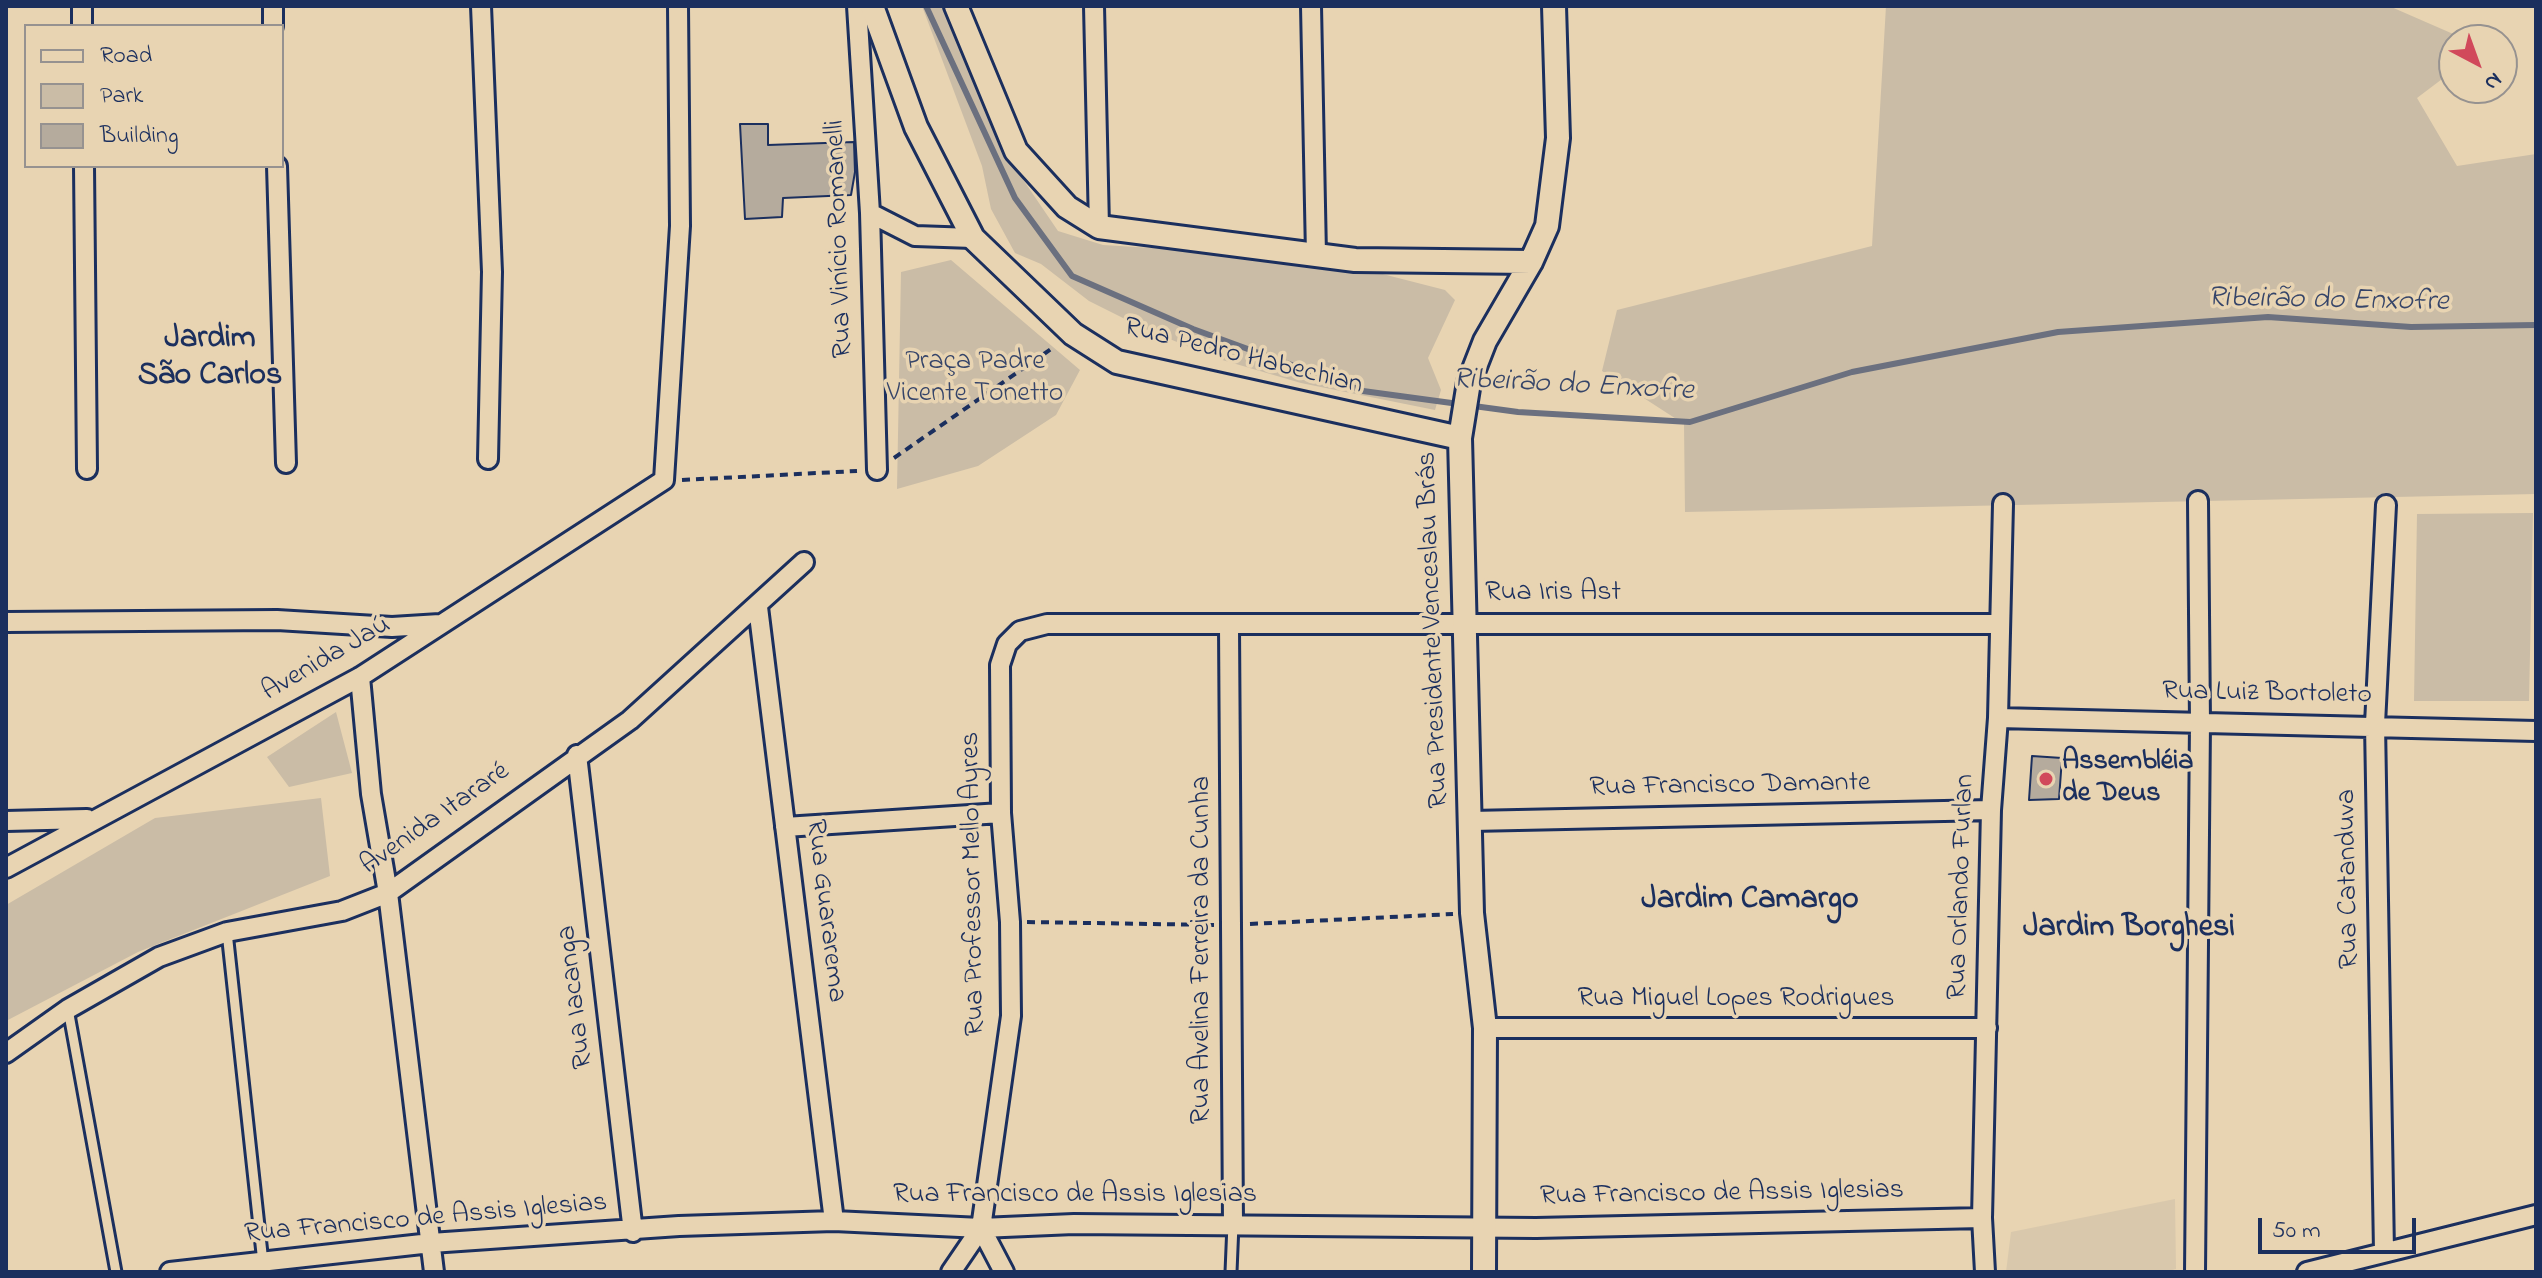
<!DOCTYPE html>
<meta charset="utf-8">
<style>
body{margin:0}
#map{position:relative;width:2542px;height:1278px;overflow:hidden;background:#e8d4b2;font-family:"Indie Flower",sans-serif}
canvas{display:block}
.frame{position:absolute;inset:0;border:8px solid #1b2f5e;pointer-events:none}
.legend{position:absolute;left:24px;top:24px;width:260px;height:144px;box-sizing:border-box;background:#e8d4b2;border:2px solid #969290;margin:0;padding:10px 14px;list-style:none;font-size:24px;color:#1b2f5e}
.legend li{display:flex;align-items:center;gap:16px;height:40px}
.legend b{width:40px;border:2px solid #969290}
.north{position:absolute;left:2438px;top:24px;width:80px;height:80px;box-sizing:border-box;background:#e8d4b2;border:2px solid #969290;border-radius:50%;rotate:139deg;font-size:22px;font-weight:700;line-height:32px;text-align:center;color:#1b2f5e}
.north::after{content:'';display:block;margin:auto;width:28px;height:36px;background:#d1495b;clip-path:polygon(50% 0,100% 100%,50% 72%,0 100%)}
.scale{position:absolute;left:2258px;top:1218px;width:158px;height:36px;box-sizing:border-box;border:4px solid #1b2f5e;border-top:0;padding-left:10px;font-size:24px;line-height:28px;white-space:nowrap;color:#1b2f5e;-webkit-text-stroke:6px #e8d4b2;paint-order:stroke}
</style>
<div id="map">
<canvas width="2542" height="1278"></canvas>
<div class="frame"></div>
<ul class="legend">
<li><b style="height:10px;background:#e8d4b2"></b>Road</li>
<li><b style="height:22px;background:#cabca6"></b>Park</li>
<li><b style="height:22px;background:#b5ab9d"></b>Building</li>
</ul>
<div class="north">N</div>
<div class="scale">50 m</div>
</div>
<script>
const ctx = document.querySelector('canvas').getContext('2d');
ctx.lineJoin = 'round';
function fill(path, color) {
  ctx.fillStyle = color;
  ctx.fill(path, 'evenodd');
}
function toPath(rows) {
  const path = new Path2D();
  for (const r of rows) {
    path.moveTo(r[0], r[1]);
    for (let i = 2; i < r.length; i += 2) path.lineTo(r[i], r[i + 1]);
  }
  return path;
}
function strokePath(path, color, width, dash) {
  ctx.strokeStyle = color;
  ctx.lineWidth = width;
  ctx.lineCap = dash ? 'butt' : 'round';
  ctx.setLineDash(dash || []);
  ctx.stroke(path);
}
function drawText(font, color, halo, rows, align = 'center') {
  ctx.font = font + ' "Indie Flower",sans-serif';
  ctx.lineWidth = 7;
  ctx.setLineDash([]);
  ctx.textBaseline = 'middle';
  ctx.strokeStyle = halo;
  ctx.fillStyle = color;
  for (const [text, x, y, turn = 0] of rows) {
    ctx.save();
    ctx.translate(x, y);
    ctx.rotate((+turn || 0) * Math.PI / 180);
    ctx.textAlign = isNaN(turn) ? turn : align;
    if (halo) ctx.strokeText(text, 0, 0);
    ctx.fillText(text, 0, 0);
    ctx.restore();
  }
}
fill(toPath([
 [2175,1199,2176,1269,2165,1272,2006,1272,2011,1232]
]), '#d9c8ac');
fill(toPath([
 [922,6,944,6,1007,156,1058,231,1103,245,1169,249,1343,272,1363,269,1445,290,1455,300,1428,358,1441,390,1435,410,1301,383,1219,359,1145,329,1089,301,1041,264,1015,253,991,209,982,166],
 [1886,6,2389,6,2467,40,2454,40,2454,70,2417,98,2457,166,2536,154,2536,494,1685,512,1684,424,1602,371,1617,310,1872,246],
 [951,260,1080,370,1056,415,978,466,897,489,901,272],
 [2533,513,2529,701,2414,701,2417,514],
 [336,712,352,773,289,787,267,757],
 [321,798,330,876,138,952,6,1021,6,905,155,818]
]), '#cabca6');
strokePath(toPath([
 [926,6,1015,198,1072,276,1193,329,1363,391,1518,412,1690,422,1852,372,2058,332,2268,317,2411,327,2536,325]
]), '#6b707f', 6);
const building = toPath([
 [740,124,768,124,768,145,854,142,855,172,851,195,783,198,782,217,745,219,740,124],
 [2032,756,2062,758,2059,799,2029,800,2032,756]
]);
fill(building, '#b5ab9d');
strokePath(building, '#1b2f5e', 2);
const service = toPath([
 [227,932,264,1272],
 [68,1009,116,1272],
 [1231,1272,1233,1224]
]);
const minor = toPath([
 [82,6,82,26],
 [273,6,273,26],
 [481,6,492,272,488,459],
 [857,6,870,213,877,470],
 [1094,6,1099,227],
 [1311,6,1316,255],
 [84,166,87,469],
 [277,166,286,463],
 [870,213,915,236,973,238],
 [758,607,834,1221],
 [6,622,277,620,392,627,440,624],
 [1229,627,1233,1224],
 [360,677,371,794,388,893,434,1272],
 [1998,718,2536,731],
 [577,755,633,1232],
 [6,821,87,819],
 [1471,821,1991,810],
 [785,827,1001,813],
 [6,868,360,677,664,480,680,226,678,6],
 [1485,1028,1987,1028],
 [6,1053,68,1009,159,957,227,932,342,911,388,893,630,720,804,562],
 [2384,1252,2375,724,2386,505],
 [170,1272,431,1243,679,1226,834,1221,981,1228,1074,1224,1536,1228,1982,1218],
 [951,1272,981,1228],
 [1004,1272,981,1228,1011,1016,1010,922,1001,813,1000,665,1007,644,1020,631,1047,624,1998,624],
 [1985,1272,1982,1218,1991,810,1998,718,2003,504],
 [2195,1272,2200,723,2198,501],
 [2307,1272,2536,1215]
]);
const tertiary = toPath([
 [872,6,916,127,973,238,1073,334,1117,362,1460,438],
 [956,6,1016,151,1067,207,1099,227,1355,260,1531,262],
 [1484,1272,1485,1028,1472,913,1460,438,1469,382,1485,341,1531,262,1547,226,1558,138,1554,6]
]);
strokePath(service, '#1b2f5e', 15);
strokePath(minor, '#1b2f5e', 24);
strokePath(tertiary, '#1b2f5e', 28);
strokePath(toPath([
 [894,458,1054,347],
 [682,480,857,471],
 [1027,922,1214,925],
 [1250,924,1453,914]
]), '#1b2f5e', 4, [8, 6]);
strokePath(service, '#e8d4b2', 9);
strokePath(minor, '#e8d4b2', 18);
strokePath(tertiary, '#e8d4b2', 22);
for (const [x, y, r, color] of [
 [2046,779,8,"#d1495b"]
]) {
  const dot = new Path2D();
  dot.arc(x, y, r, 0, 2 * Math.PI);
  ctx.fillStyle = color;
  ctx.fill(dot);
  strokePath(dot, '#e8d4b2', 3);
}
drawText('28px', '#1b2f5e', '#e8d4b2', [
 ["Rua Vinício Romanelli",841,239,-92],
 ["Rua Pedro Habechian",1243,358,14],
 ["Rua Iris Ast",1553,594],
 ["Rua Presidente Venceslau Brás",1435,630,-92],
 ["Avenida Jaú",327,660,-30],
 ["Rua Luiz Bortoleto",2267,695,1],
 ["Rua Francisco Damante",1730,787,-1],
 ["Avenida Itararé",436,820,-35],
 ["Rua Catanduva",2350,879,-91],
 ["Rua Professor Mello Ayres",975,884,-91],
 ["Rua Orlando Furlan",1963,887,-88],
 ["Rua Guararema",824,911,83],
 ["Rua Avelina Ferreira da Cunha",1203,950,-90],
 ["Rua Iacanga",577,997,-97],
 ["Rua Miguel Lopes Rodrigues",1736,1000],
 ["Rua Francisco de Assis Iglesias",1722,1195,-1],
 ["Rua Francisco de Assis Iglesias",1075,1196],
 ["Rua Francisco de Assis Iglesias",426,1220,-5]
]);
drawText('28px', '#354469', '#e8d4b2', [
 ["Praça Padre",975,363],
 ["Vicente Tonetto",975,395]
]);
drawText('bold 28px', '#1b2f5e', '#e8d4b2', [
 ["Assembléia",2062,763],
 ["de Deus",2062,795]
], 'left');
drawText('italic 30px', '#364569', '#e8d4b2', [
 ["Ribeirão do Enxofre",2328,302,1],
 ["Ribeirão do Enxofre",1573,387,3]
]);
drawText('bold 32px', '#1b2f5e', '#e8d4b2', [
 ["Jardim",210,341],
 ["São Carlos",210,378],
 ["Jardim Camargo",1750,902],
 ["Jardim Borghesi",2129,930]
]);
</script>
